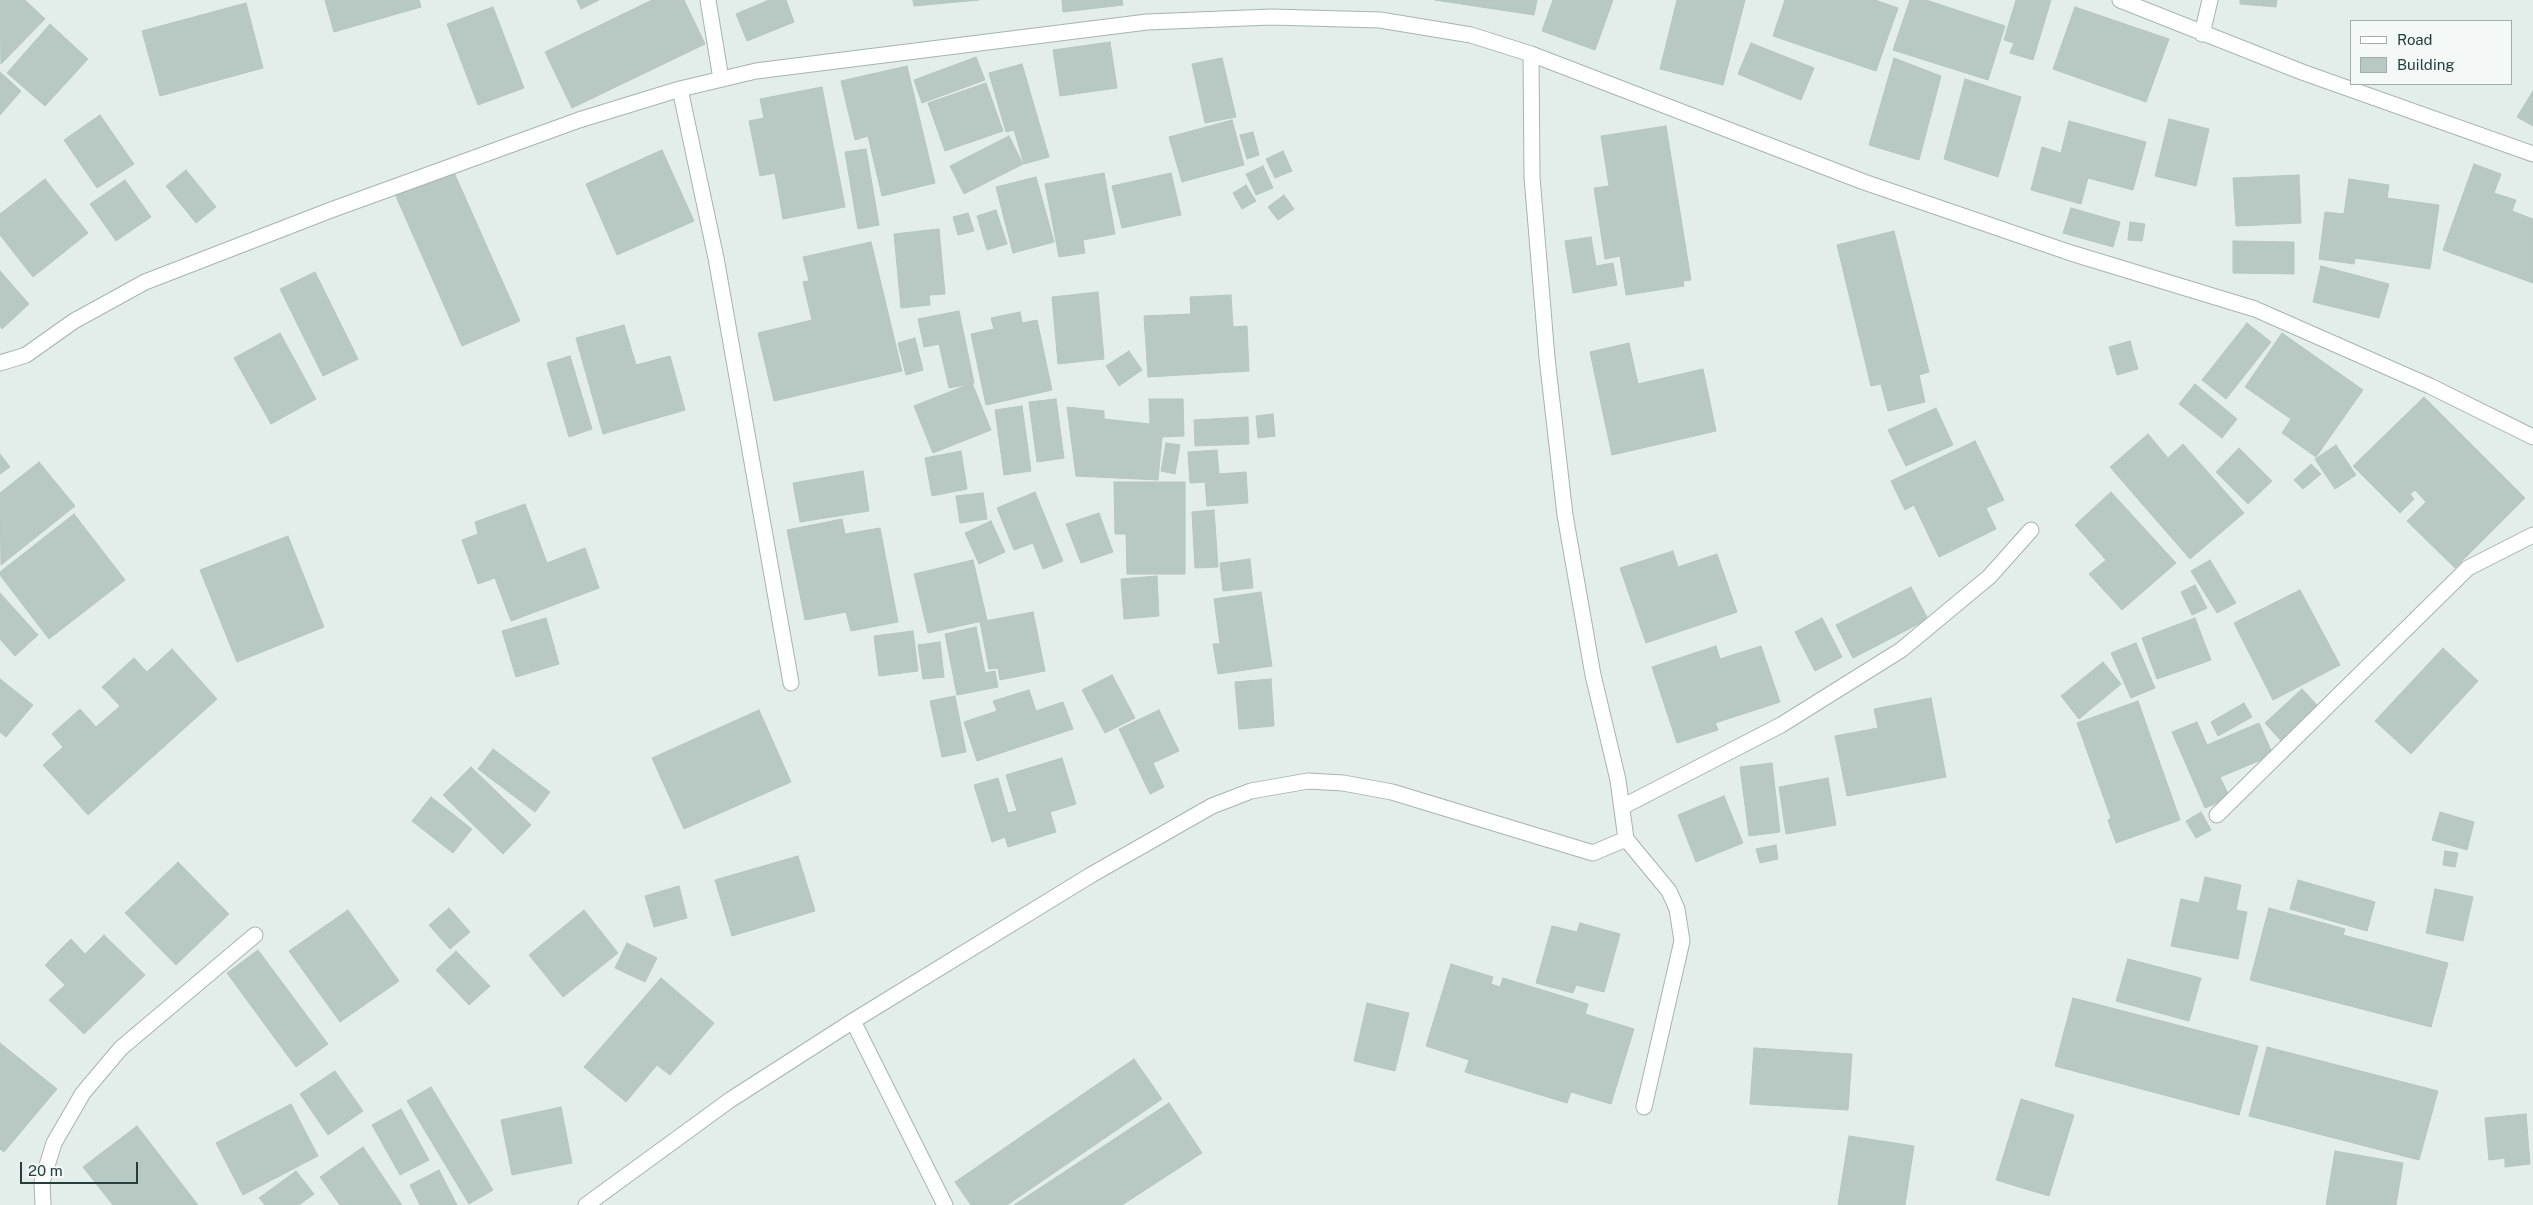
<!DOCTYPE html>
<style>
body{margin:0}
#map{position:relative;width:2533px;height:1205px;overflow:hidden;background:#e3ede9;font-family:"Public Sans",sans-serif}
canvas{display:block}
.legend{position:absolute;left:2350px;top:20px;width:162px;height:65px;box-sizing:border-box;background:#f4f9f7;border:1px solid #a0afab;margin:0;padding:6px 9px;list-style:none;font-size:15px;color:#223f39}
.legend li{display:flex;align-items:center;gap:10px;height:25px}
.legend b{width:25px;border:1px solid #a0afab}
.scale{position:absolute;left:20px;top:1162px;width:118px;height:22px;box-sizing:border-box;border:2px solid #223f39;border-top:0;padding-left:6px;font-size:15px;line-height:18px;white-space:nowrap;color:#223f39;-webkit-text-stroke:4px #f4f9f7;paint-order:stroke}
</style>
<div id="map">
<canvas width="2533" height="1205"></canvas>
<ul class="legend">
<li><b style="height:6px;background:#fff"></b>Road</li>
<li><b style="height:14px;background:#b8c8c2"></b>Building</li>
</ul>
<div class="scale">20 m</div>
</div>
<script>
const ctx = document.querySelector('canvas').getContext('2d');
ctx.lineJoin = 'round';
function fill(path, color) {
  ctx.fillStyle = color;
  ctx.fill(path, 'evenodd');
}
function toPath(rows) {
  const path = new Path2D();
  for (const r of rows) {
    path.moveTo(r[0], r[1]);
    for (let i = 2; i < r.length; i += 2) path.lineTo(r[i], r[i + 1]);
  }
  return path;
}
function strokePath(path, color, width, dash) {
  ctx.strokeStyle = color;
  ctx.lineWidth = width;
  ctx.lineCap = dash ? 'butt' : 'round';
  ctx.setLineDash(dash || []);
  ctx.stroke(path);
}
const building = toPath([
 [0,0,25,0,45,19,1,64,0,0],
 [325,0,419,0,421,7,334,32,325,0],
 [577,0,599,0,581,9,577,0],
 [652,0,684,0,705,44,572,108,545,52,652,0],
 [769,0,786,0,794,22,747,41,736,14,769,0],
 [913,0,979,0,914,6,913,0],
 [1062,0,1122,0,1123,5,1063,12,1062,0],
 [1435,0,1537,0,1534,15,1435,0],
 [1553,0,1613,0,1595,50,1542,31,1553,0],
 [1677,0,1745,0,1723,85,1660,69,1677,0],
 [1785,0,1875,0,1898,8,1876,71,1773,36,1785,0],
 [1910,0,1926,0,2005,26,1988,80,1893,50,1910,0],
 [2016,0,2051,0,2033,60,2010,53,2014,43,2004,40,2016,0],
 [2240,0,2277,0,2276,7,2240,4,2240,0],
 [246,3,263,68,160,96,142,31,246,3],
 [493,7,524,88,478,105,447,24,493,7],
 [2075,7,2169,39,2146,102,2053,69,2075,7],
 [50,24,88,59,45,106,7,73,50,24],
 [1110,42,1117,88,1060,96,1053,50,1110,42],
 [1751,43,1814,68,1801,100,1738,74,1751,43],
 [976,57,985,80,922,103,914,80,976,57],
 [1222,58,1236,117,1205,123,1192,64,1222,58],
 [1894,58,1941,76,1919,160,1869,145,1894,58],
 [1022,64,1049,157,1024,164,1014,130,1006,132,989,73,1022,64],
 [907,66,935,183,882,196,868,136,855,140,841,81,907,66],
 [0,72,21,91,0,115,0,72],
 [1965,79,2021,97,1998,177,1944,159,1965,79],
 [986,83,1003,131,945,151,928,103,986,83],
 [822,87,845,207,783,219,775,173,760,176,749,121,764,118,760,99,822,87],
 [2533,91,2533,126,2517,117,2533,91],
 [100,115,134,164,97,188,64,140,100,115],
 [2169,119,2209,129,2196,186,2155,176,2169,119],
 [1232,120,1244,165,1182,182,1169,137,1232,120],
 [2069,121,2146,142,2133,190,2088,178,2081,204,2031,190,2042,147,2061,153,2069,121],
 [1666,126,1691,280,1683,281,1684,286,1626,295,1620,256,1605,259,1594,188,1609,186,1601,136,1666,126],
 [1253,132,1259,155,1247,159,1240,135,1253,132],
 [1009,136,1023,164,964,194,950,166,1009,136],
 [866,149,879,225,858,229,845,152,866,149],
 [662,150,694,221,617,255,586,184,662,150],
 [1283,151,1292,171,1275,178,1266,159,1283,151],
 [2474,164,2501,174,2494,193,2516,200,2512,211,2533,219,2533,283,2443,250,2474,164],
 [1263,166,1273,188,1256,195,1246,174,1263,166],
 [452,168,520,321,462,346,395,194,452,168],
 [186,170,216,207,196,223,166,186,186,170],
 [1104,173,1115,234,1083,240,1085,253,1059,257,1045,184,1104,173],
 [1171,173,1181,215,1122,228,1112,186,1171,173],
 [2299,175,2301,223,2236,226,2233,178,2299,175],
 [1036,177,1054,242,1013,253,996,187,1036,177],
 [45,179,88,233,33,277,0,235,0,214,45,179],
 [2349,179,2389,185,2387,198,2439,205,2430,269,2355,258,2354,264,2319,259,2325,212,2344,214,2349,179],
 [125,180,151,217,116,241,90,204,125,180],
 [1246,185,1256,201,1242,209,1233,193,1246,185],
 [1284,195,1294,209,1278,220,1268,207,1284,195],
 [2071,208,2120,222,2113,247,2063,233,2071,208],
 [996,210,1007,244,987,250,977,216,996,210],
 [968,213,974,231,958,235,953,217,968,213],
 [2130,222,2145,224,2142,241,2128,240,2130,222],
 [939,229,945,294,929,295,930,305,901,308,894,234,939,229],
 [1894,231,1929,372,1919,375,1925,402,1888,411,1881,384,1871,386,1837,245,1894,231],
 [1591,237,1596,266,1613,263,1617,285,1573,293,1565,241,1591,237],
 [2233,241,2294,242,2294,274,2233,273,2233,241],
 [871,242,902,371,774,401,758,333,812,320,803,282,809,281,803,257,871,242],
 [2321,266,2389,284,2379,318,2313,302,2321,266],
 [0,271,29,304,2,329,0,326,0,271],
 [315,272,358,359,323,376,280,289,315,272],
 [1098,292,1104,359,1058,364,1052,297,1098,292],
 [1231,295,1233,327,1247,326,1249,371,1148,377,1144,316,1191,314,1190,297,1231,295],
 [959,311,974,383,949,388,939,344,924,347,918,319,959,311],
 [1020,312,1022,323,1037,320,1052,390,986,405,971,334,994,329,991,318,1020,312],
 [2247,323,2271,342,2226,399,2202,380,2247,323],
 [624,325,636,365,670,356,685,410,603,434,576,338,624,325],
 [280,333,316,399,271,424,234,358,280,333],
 [2282,333,2363,390,2316,457,2282,433,2291,419,2245,387,2282,333],
 [915,338,923,370,906,375,898,343,915,338],
 [2130,341,2138,369,2117,375,2109,347,2130,341],
 [1629,343,1638,384,1703,369,1716,431,1612,455,1590,352,1629,343],
 [1129,351,1142,370,1119,386,1106,366,1129,351],
 [570,356,592,429,569,437,547,363,570,356],
 [972,383,991,430,933,453,914,406,972,383],
 [2195,384,2237,419,2222,438,2179,404,2195,384],
 [2424,397,2525,498,2455,568,2407,521,2426,502,2415,490,2410,494,2414,499,2400,513,2353,466,2424,397],
 [1056,399,1064,458,1037,462,1029,402,1056,399],
 [1149,399,1183,399,1184,436,1162,437,1158,480,1076,476,1067,407,1104,411,1104,419,1150,424,1149,399],
 [1022,406,1031,471,1004,475,995,410,1022,406],
 [1936,408,1953,445,1906,466,1888,430,1936,408],
 [1273,414,1275,436,1258,438,1256,416,1273,414],
 [1248,417,1249,444,1195,446,1194,420,1248,417],
 [2148,434,2168,458,2183,444,2244,513,2190,559,2110,467,2148,434],
 [1975,441,2004,500,1986,508,1996,529,1939,557,1914,505,1905,510,1891,481,1975,441],
 [1166,443,1180,445,1175,474,1161,471,1166,443],
 [2336,445,2356,475,2335,489,2315,459,2336,445],
 [2239,448,2272,481,2248,504,2216,472,2239,448],
 [1217,450,1219,474,1246,472,1248,503,1207,506,1205,482,1190,483,1188,452,1217,450],
 [961,451,967,489,932,496,925,458,961,451],
 [0,454,10,467,0,474,0,454],
 [39,462,75,506,1,565,0,493,39,462],
 [2311,464,2321,474,2303,489,2294,480,2311,464],
 [863,471,869,511,800,522,793,483,863,471],
 [1114,482,1185,482,1185,574,1127,574,1126,534,1115,534,1114,482],
 [1035,492,1063,561,1043,569,1033,543,1014,550,997,508,1035,492],
 [2111,492,2176,563,2122,610,2089,574,2106,560,2075,525,2111,492],
 [983,493,987,519,960,523,956,496,983,493],
 [525,504,547,563,585,548,599,588,511,621,495,578,478,584,462,540,478,534,475,522,525,504],
 [1214,510,1218,567,1195,568,1192,512,1214,510],
 [1099,513,1113,552,1081,563,1066,524,1099,513],
 [74,514,125,580,49,639,0,575,0,572,74,514],
 [842,519,845,534,880,528,898,622,851,631,846,612,805,620,787,530,842,519],
 [991,521,1005,552,979,564,965,533,991,521],
 [288,536,324,627,237,662,200,570,288,536],
 [1673,551,1678,567,1717,554,1737,612,1646,643,1620,568,1673,551],
 [1250,559,1253,588,1223,591,1220,563,1250,559],
 [973,560,987,620,928,633,914,574,973,560],
 [2210,560,2236,603,2217,613,2191,571,2210,560],
 [1157,576,1159,616,1124,619,1121,579,1157,576],
 [2195,585,2207,608,2192,615,2181,592,2195,585],
 [1911,587,1928,619,1853,658,1836,625,1911,587],
 [2300,590,2340,665,2273,700,2234,623,2300,590],
 [1261,592,1272,666,1218,674,1213,644,1220,644,1214,599,1261,592],
 [0,593,38,635,15,656,0,639,0,593],
 [1033,612,1045,671,1000,680,998,668,989,669,980,622,1033,612],
 [546,618,559,664,516,677,502,631,546,618],
 [1822,618,1842,657,1815,671,1795,632,1822,618],
 [2195,618,2211,660,2157,679,2142,638,2195,618],
 [976,627,985,673,995,671,998,687,957,695,945,634,976,627],
 [913,631,918,671,879,676,874,636,913,631],
 [940,642,944,677,923,679,918,645,940,642],
 [2136,643,2155,688,2131,698,2111,653,2136,643],
 [1716,646,1720,659,1761,646,1780,702,1715,723,1718,730,1677,743,1652,667,1716,646],
 [2443,648,2478,681,2411,754,2375,721,2443,648],
 [172,649,217,699,88,815,43,765,63,747,52,734,80,709,96,727,120,706,102,687,134,658,147,672,172,649],
 [2103,662,2121,684,2079,719,2061,696,2103,662],
 [1112,675,1135,718,1105,733,1082,690,1112,675],
 [0,679,33,705,6,737,0,732,0,679],
 [1271,679,1274,726,1239,729,1235,682,1271,679],
 [2302,689,2320,708,2283,743,2265,723,2302,689],
 [1029,690,1036,711,1063,702,1073,729,977,761,964,722,997,711,993,701,1029,690],
 [955,696,966,752,942,757,930,701,955,696],
 [1931,698,1946,777,1847,796,1835,736,1878,728,1874,709,1931,698],
 [2138,701,2180,820,2116,843,2108,820,2111,818,2077,723,2138,701],
 [2244,703,2252,717,2218,736,2211,722,2244,703],
 [759,710,791,782,684,829,652,758,759,710],
 [1159,710,1179,751,1153,763,1164,787,1150,794,1119,729,1159,710],
 [2197,722,2207,745,2259,723,2273,755,2220,777,2230,798,2205,808,2172,732,2197,722],
 [493,749,550,792,535,812,478,769,493,749],
 [1062,758,1076,804,1050,812,1056,832,1008,847,1005,837,992,842,974,785,998,778,1008,813,1017,811,1006,775,1062,758],
 [1772,763,1780,832,1749,836,1740,767,1772,763],
 [471,767,531,825,503,854,443,795,471,767],
 [1828,778,1836,825,1786,834,1779,787,1828,778],
 [1724,796,1743,843,1696,862,1678,815,1724,796],
 [431,797,472,829,453,853,412,821,431,797],
 [2201,812,2211,830,2196,838,2186,821,2201,812],
 [2440,812,2474,822,2467,850,2432,840,2440,812],
 [1776,845,1778,859,1760,863,1756,849,1776,845],
 [2445,851,2458,853,2455,867,2443,865,2445,851],
 [798,856,815,911,732,936,715,880,798,856],
 [178,862,229,914,176,965,125,913,178,862],
 [2205,877,2241,885,2236,910,2247,912,2238,959,2171,946,2181,899,2199,903,2205,877],
 [2298,880,2375,902,2367,931,2290,909,2298,880],
 [679,886,687,918,654,927,645,896,679,886],
 [2435,889,2473,897,2463,941,2426,933,2435,889],
 [449,908,470,932,450,949,429,925,449,908],
 [2269,908,2345,929,2343,935,2448,963,2431,1027,2250,980,2269,908],
 [348,910,399,981,340,1022,289,951,348,910],
 [584,910,618,953,563,997,529,955,584,910],
 [1580,923,1620,934,1604,992,1576,985,1573,993,1536,983,1552,926,1577,932,1580,923],
 [104,935,145,975,84,1034,49,1000,65,985,45,965,71,939,85,954,104,935],
 [627,943,657,958,645,982,615,968,627,943],
 [258,950,328,1044,296,1067,227,973,258,950],
 [456,951,490,986,469,1005,436,970,456,951],
 [2128,959,2201,978,2189,1021,2116,1001,2128,959],
 [1451,964,1493,977,1491,984,1500,987,1503,978,1588,1004,1585,1014,1634,1029,1611,1104,1571,1092,1567,1103,1465,1072,1469,1060,1426,1046,1451,964],
 [661,978,714,1023,670,1075,657,1065,626,1102,584,1067,661,978],
 [2073,998,2258,1046,2239,1115,2055,1066,2073,998],
 [1367,1003,1409,1013,1395,1071,1354,1061,1367,1003],
 [0,1043,57,1089,4,1152,0,1149,0,1043],
 [2267,1047,2438,1091,2419,1160,2249,1116,2267,1047],
 [1754,1048,1852,1054,1848,1110,1750,1104,1754,1048],
 [1134,1059,1162,1099,1007,1205,971,1205,955,1182,1134,1059],
 [335,1071,363,1111,328,1135,300,1094,335,1071],
 [431,1087,493,1190,469,1204,407,1101,431,1087],
 [2021,1099,2074,1115,2049,1196,1996,1180,2021,1099],
 [1169,1103,1202,1153,1122,1205,1014,1205,1169,1103],
 [291,1104,318,1156,243,1195,216,1143,291,1104],
 [561,1107,572,1163,512,1175,501,1120,561,1107],
 [401,1109,429,1160,400,1175,372,1125,401,1109],
 [2526,1114,2530,1164,2505,1167,2505,1158,2489,1160,2485,1118,2526,1114],
 [137,1126,198,1205,113,1205,83,1167,137,1126],
 [1849,1136,1914,1146,1905,1205,1838,1205,1849,1136],
 [363,1147,402,1205,340,1205,320,1177,363,1147],
 [2335,1151,2403,1163,2396,1205,2326,1205,2335,1151],
 [439,1170,457,1205,420,1205,410,1185,439,1170],
 [296,1171,314,1194,299,1205,265,1205,259,1198,296,1171]
]);
fill(building, '#b8c8c2');
strokePath(building, '#b5c7c0', 1);
const minor = toPath([
 [708,0,721,79],
 [2120,0,2302,72,2533,154],
 [2202,34,2210,0],
 [1531,54,1532,177,1547,358,1565,515,1593,675,1618,780,1626,839],
 [680,89,716,258,791,683],
 [0,363,26,355,74,321,145,282,331,210,579,120,680,89,756,71,1147,22,1271,17,1380,20,1471,35,1531,54,1864,182,2071,253,2255,309,2430,386,2533,437],
 [1622,807,1781,725,1901,650,1989,577,2031,530],
 [2217,815,2468,568,2533,535],
 [853,1021,945,1205],
 [43,1205,42,1182,54,1143,83,1093,121,1048,255,935],
 [586,1205,730,1100,853,1021,1091,875,1212,806,1251,791,1308,781,1343,783,1392,792,1593,853,1626,839,1669,891,1677,909,1682,941,1644,1107]
]);
strokePath(minor, '#a5b5b1', 17);
strokePath(minor, '#fff', 15);
</script>
